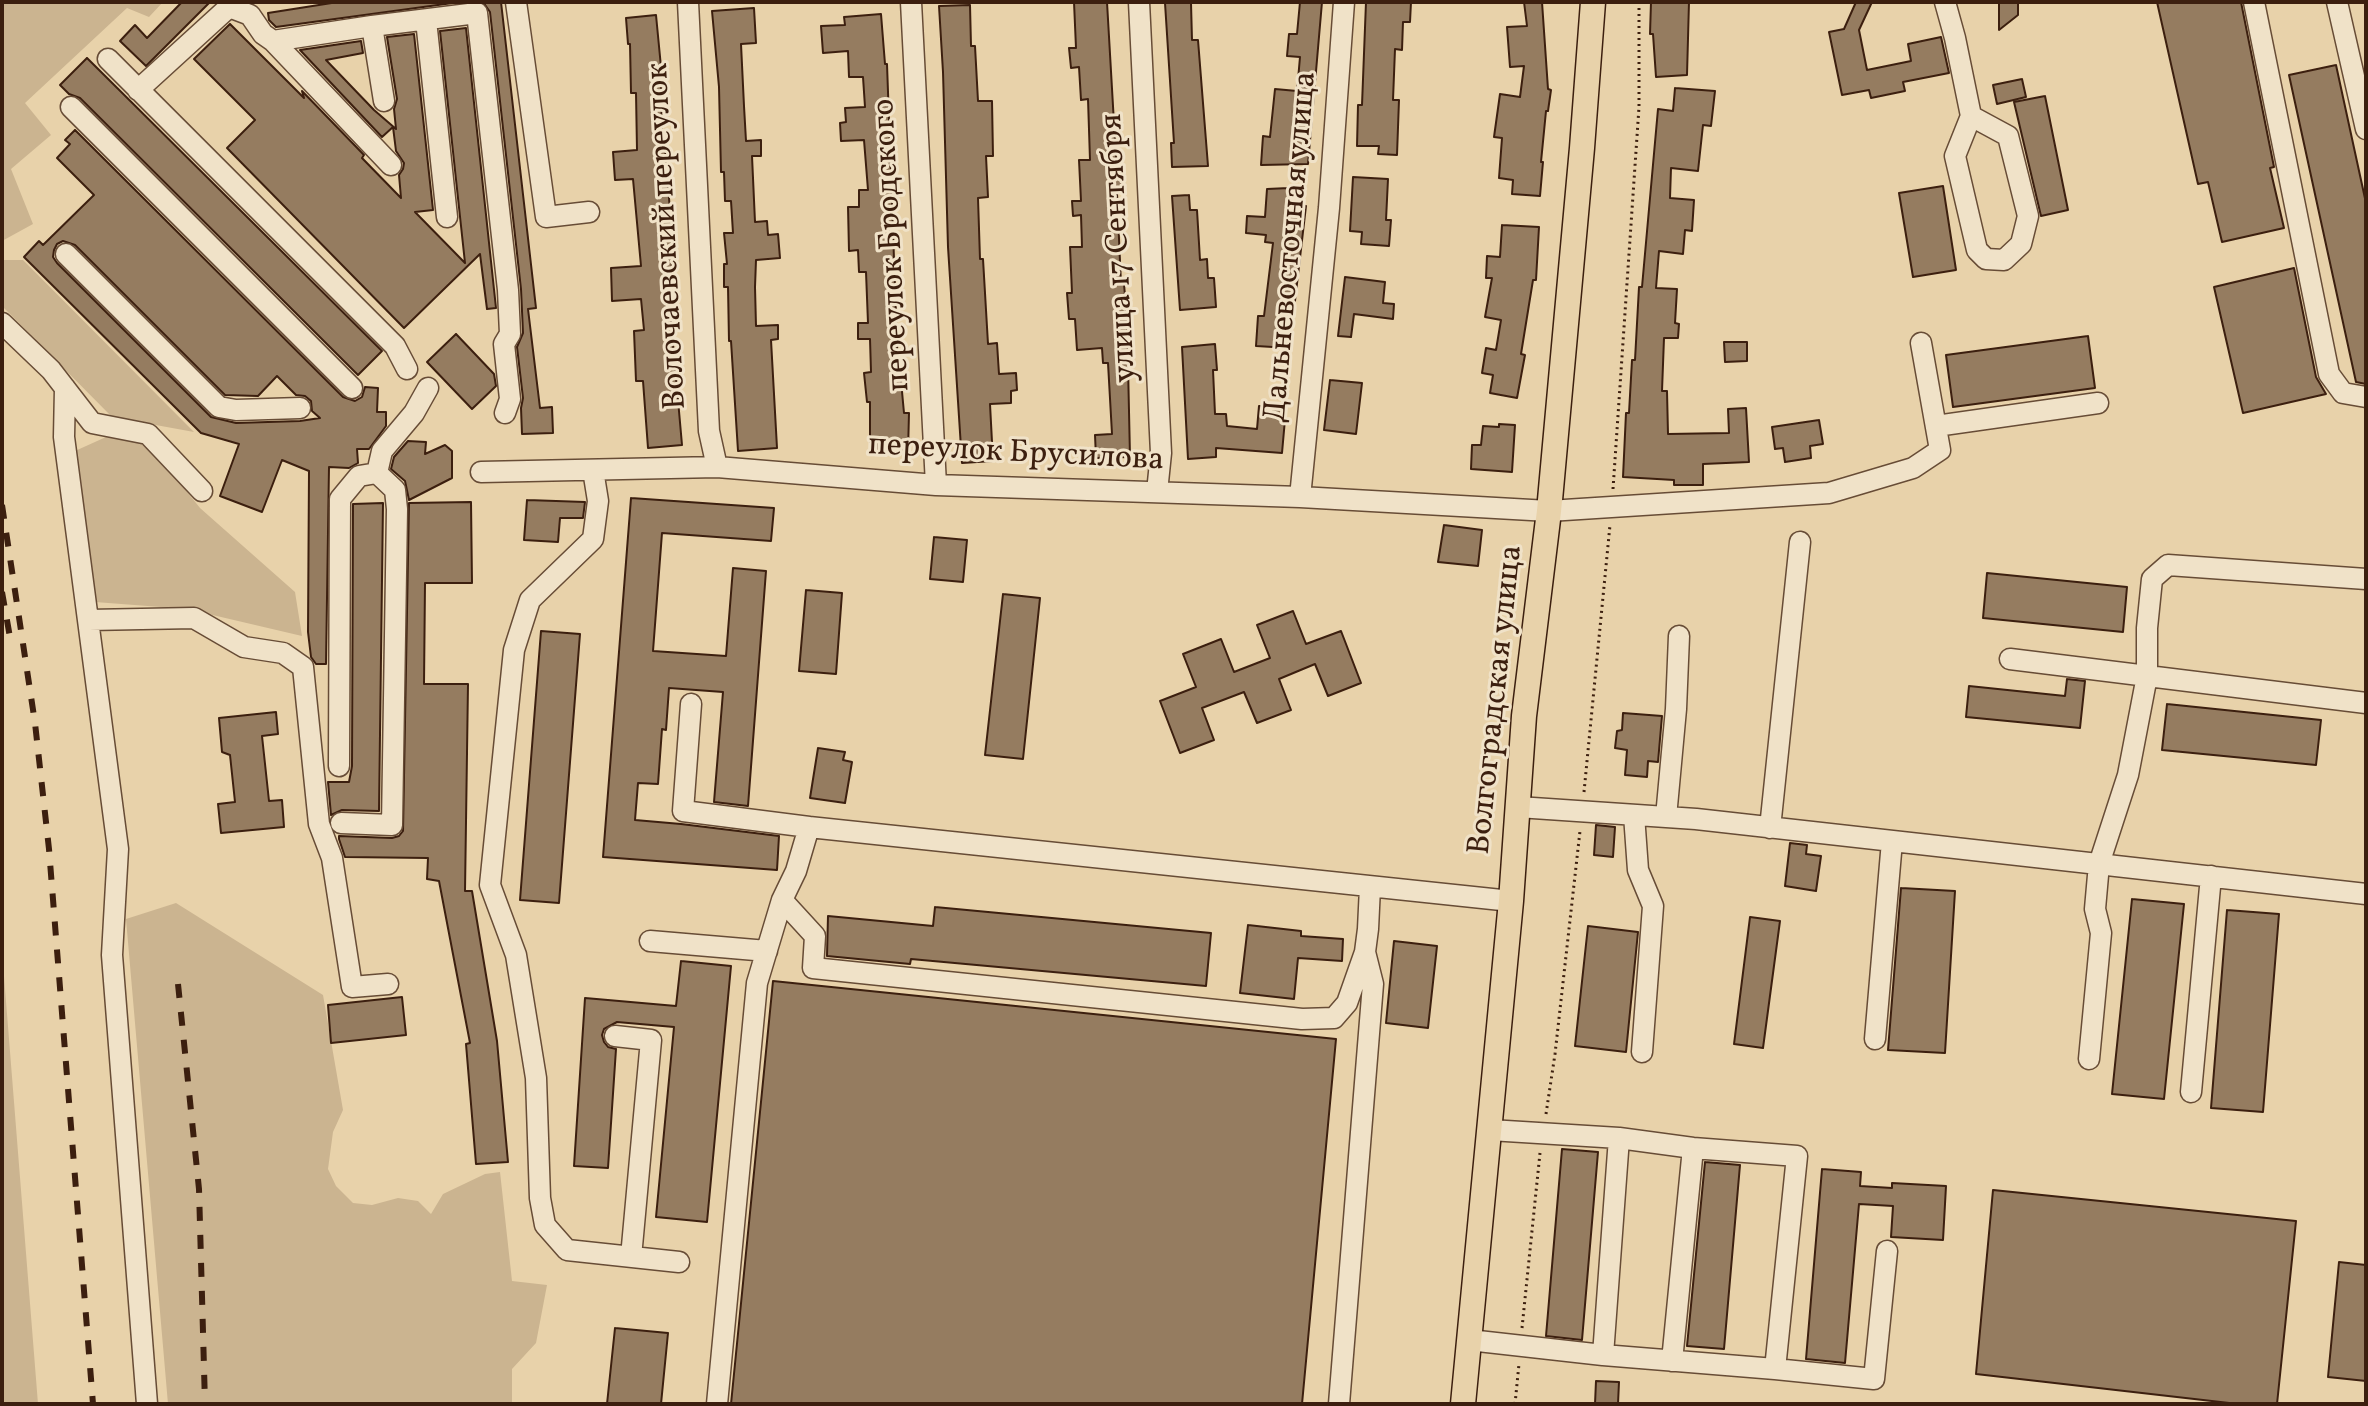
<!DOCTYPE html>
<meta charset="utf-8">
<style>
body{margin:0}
#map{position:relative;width:2368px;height:1406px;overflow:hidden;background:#e8d2aa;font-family:Vollkorn,serif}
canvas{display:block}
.frame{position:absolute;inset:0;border:4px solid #3c1f0f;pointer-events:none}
</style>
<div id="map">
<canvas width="2368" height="1406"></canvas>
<div class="frame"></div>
</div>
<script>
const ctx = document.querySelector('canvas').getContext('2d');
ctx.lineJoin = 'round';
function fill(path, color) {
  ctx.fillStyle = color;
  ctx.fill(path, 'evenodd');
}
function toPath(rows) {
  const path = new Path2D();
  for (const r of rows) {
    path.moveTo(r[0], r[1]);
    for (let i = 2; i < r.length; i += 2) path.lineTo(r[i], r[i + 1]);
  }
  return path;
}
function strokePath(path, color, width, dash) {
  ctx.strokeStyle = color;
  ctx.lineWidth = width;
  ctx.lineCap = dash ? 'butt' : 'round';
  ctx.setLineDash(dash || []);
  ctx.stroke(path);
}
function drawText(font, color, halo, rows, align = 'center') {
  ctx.font = font + ' Vollkorn,serif';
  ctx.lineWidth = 6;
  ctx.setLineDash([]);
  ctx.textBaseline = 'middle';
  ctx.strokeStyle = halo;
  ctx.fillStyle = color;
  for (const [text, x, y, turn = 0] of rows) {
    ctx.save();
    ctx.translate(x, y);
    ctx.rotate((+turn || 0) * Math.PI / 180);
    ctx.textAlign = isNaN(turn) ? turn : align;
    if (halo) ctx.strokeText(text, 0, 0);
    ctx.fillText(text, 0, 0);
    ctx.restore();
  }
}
fill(toPath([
 [2,2,163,2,149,17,127,8,25,103,51,135,11,169,33,224,2,241],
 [2,260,23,260,194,432,112,417,2,306],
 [106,437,149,444,200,508,295,592,302,636,187,609,95,602,75,451],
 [176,903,323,995,343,1110,333,1132,328,1169,336,1186,353,1203,372,1205,398,1198,418,1201,431,1214,443,1194,485,1174,500,1172,512,1281,547,1285,536,1343,512,1369,512,1404,168,1404,126,919],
 [2,951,38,1404,2,1404]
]), '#cbb490');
const building = toPath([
 [182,2,210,2,146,66,120,41,135,25,147,38,182,2],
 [338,2,460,2,276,27,269,20,268,13,338,2],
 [483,2,501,2,536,308,528,309,540,408,552,407,553,433,522,434,521,408,523,398,517,347,523,333,521,289,490,12,483,2],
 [1074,2,1107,2,1116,158,1120,158,1122,193,1117,193,1121,284,1124,284,1127,319,1130,457,1096,458,1095,435,1112,434,1108,363,1103,363,1102,348,1077,350,1075,319,1069,319,1067,293,1072,293,1070,247,1082,247,1081,215,1073,216,1072,201,1081,201,1079,160,1090,160,1088,99,1081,100,1079,67,1071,68,1069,48,1076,48,1074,2],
 [1300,2,1322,2,1308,164,1261,165,1263,136,1270,137,1275,89,1297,91,1300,57,1287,56,1289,34,1297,34,1300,2],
 [1366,2,1411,2,1410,22,1403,22,1402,50,1395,49,1393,100,1399,100,1397,155,1378,154,1379,146,1357,146,1358,105,1362,105,1366,2],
 [1524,2,1542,2,1548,89,1551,90,1548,111,1546,111,1541,162,1543,162,1540,196,1512,194,1513,180,1499,178,1502,138,1494,137,1500,94,1520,97,1524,66,1510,67,1507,27,1527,26,1524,2],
 [1651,2,1689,2,1687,75,1656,77,1653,34,1650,34,1651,2],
 [1856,2,1872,2,1859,30,1867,70,1911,61,1908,44,1941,37,1949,73,1903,82,1905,91,1871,98,1869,90,1842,95,1829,32,1844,29,1856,2],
 [1999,2,2018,2,2018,15,1999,30,1999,2],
 [2157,2,2241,2,2274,167,2270,168,2284,228,2222,242,2208,182,2198,184,2157,2],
 [1165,3,1191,3,1192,40,1198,40,1208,166,1172,167,1171,143,1174,143,1165,3],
 [970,5,971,46,975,46,978,101,992,101,993,156,986,156,988,197,978,198,980,259,983,259,988,344,997,343,999,374,1016,373,1017,390,1011,391,1011,403,990,404,993,461,962,463,948,247,943,72,939,6,970,5],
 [754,8,756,43,741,44,744,106,746,141,761,140,761,156,752,156,755,222,767,221,768,235,778,234,780,258,756,260,755,287,756,326,778,325,778,339,771,340,777,448,738,451,731,341,729,341,728,287,724,287,724,264,727,264,724,233,733,233,731,201,725,201,724,172,721,172,719,87,712,11,754,8],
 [881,14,885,64,887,64,898,370,900,370,904,413,909,413,908,453,870,453,870,402,867,402,864,373,871,372,870,339,858,339,858,323,868,323,866,272,859,272,858,250,849,251,848,207,859,207,859,190,868,190,864,140,841,141,840,123,846,122,845,108,865,107,863,77,849,77,848,51,823,53,821,26,845,25,844,17,881,14],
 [656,15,661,67,662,149,665,148,673,248,671,248,673,297,669,298,682,445,648,448,643,381,636,381,634,331,644,330,641,299,612,301,611,268,641,266,633,179,615,180,613,152,637,150,636,93,631,93,630,44,628,44,626,18,656,15],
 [230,24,304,98,302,91,364,155,362,158,401,198,399,175,403,169,404,163,396,151,393,127,382,137,300,50,361,41,363,53,326,60,374,110,396,129,394,109,397,99,387,37,414,34,433,210,415,212,465,263,440,31,466,28,496,308,487,309,480,254,404,328,227,148,255,120,194,59,230,24],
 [87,58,382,351,358,375,80,98,69,94,60,85,87,58],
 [2336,65,2366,203,2366,384,2356,382,2289,75,2336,65],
 [2022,79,2026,97,1997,104,1993,85,2022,79],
 [1675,88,1715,91,1711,126,1703,125,1698,171,1671,168,1670,198,1694,200,1692,231,1685,230,1683,254,1659,251,1656,288,1677,289,1675,323,1679,324,1678,338,1664,338,1662,391,1667,391,1668,434,1729,433,1728,409,1746,408,1749,462,1703,464,1703,485,1674,485,1674,480,1623,477,1626,413,1629,413,1632,360,1635,360,1639,287,1642,287,1658,109,1673,111,1675,88],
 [2045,96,2068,210,2041,216,2014,102,2045,96],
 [75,130,343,397,355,401,362,397,365,387,378,388,377,412,386,412,386,426,369,449,357,449,358,463,349,468,329,467,326,664,316,664,311,657,308,632,309,471,282,460,262,512,220,496,239,444,201,433,24,257,39,241,43,245,94,195,57,158,70,144,65,140,75,130],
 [63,241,75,245,225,395,258,396,277,376,296,395,305,396,311,401,312,411,320,418,300,421,236,423,211,417,57,263,53,257,54,250,57,244,63,241],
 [1353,177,1388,179,1386,220,1391,220,1389,246,1361,244,1362,232,1350,231,1353,177],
 [1943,186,1956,270,1913,277,1899,193,1943,186],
 [1289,188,1288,205,1306,206,1295,301,1292,300,1290,348,1256,346,1258,316,1264,316,1273,243,1265,242,1266,235,1246,233,1247,216,1265,217,1267,189,1289,188],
 [1189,195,1190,210,1197,210,1200,260,1207,259,1208,278,1214,278,1216,307,1180,310,1172,196,1189,195],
 [1502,225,1539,227,1536,280,1533,280,1521,354,1525,355,1517,398,1490,393,1493,375,1482,373,1486,348,1496,350,1501,320,1485,317,1492,278,1486,278,1487,256,1500,257,1502,225],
 [2294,268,2316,377,2326,394,2243,413,2214,287,2294,268],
 [1345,277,1385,282,1383,303,1394,304,1393,319,1354,314,1351,337,1338,336,1345,277],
 [456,334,494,374,496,386,472,409,427,362,456,334],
 [2088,336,2095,388,1953,407,1946,355,2088,336],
 [1724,342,1747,342,1747,361,1725,362,1724,342],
 [1215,344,1217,370,1213,370,1215,414,1226,414,1227,426,1257,429,1259,406,1286,408,1282,453,1216,448,1216,457,1188,459,1182,347,1215,344],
 [1330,380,1362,383,1356,434,1324,430,1330,380],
 [1819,420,1823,444,1810,446,1811,458,1785,462,1783,448,1775,449,1772,427,1819,420],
 [1499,424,1515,425,1512,472,1471,469,1472,445,1481,445,1483,426,1499,427,1499,424],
 [408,441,426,442,425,454,445,445,452,451,452,478,409,500,405,481,391,469,394,457,408,441],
 [631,498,774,508,771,541,662,533,653,651,726,656,733,568,766,571,748,806,714,802,723,692,669,688,666,730,662,729,658,784,638,783,635,820,681,824,779,836,777,870,603,857,631,498],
 [527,500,585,502,583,518,560,518,558,542,524,540,527,500],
 [471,502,472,583,425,583,424,684,468,684,465,891,472,891,497,1041,508,1162,476,1164,466,1044,470,1043,439,881,427,879,428,858,345,857,339,839,339,836,392,838,399,836,403,831,409,503,471,502],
 [383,503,379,811,342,810,331,815,328,782,349,782,352,766,353,504,383,503],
 [1444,525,1482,530,1478,566,1438,562,1444,525],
 [934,537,967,540,963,582,930,579,934,537],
 [1987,573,2127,587,2123,632,1983,618,1987,573],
 [806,590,842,593,836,674,799,671,806,590],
 [1003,594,1040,598,1023,759,985,755,1003,594],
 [1293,611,1306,644,1341,631,1361,683,1328,696,1315,664,1279,679,1291,710,1257,723,1244,692,1202,708,1214,740,1180,753,1160,701,1196,687,1183,654,1221,639,1234,672,1270,658,1257,625,1293,611],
 [541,631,580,634,559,903,520,900,541,631],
 [2067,679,2085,681,2080,728,1966,717,1969,686,2065,696,2067,679],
 [2167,704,2321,720,2316,765,2162,750,2167,704],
 [276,712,278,734,262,736,269,801,282,800,284,827,221,833,218,804,235,802,230,755,222,752,219,718,276,712],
 [1623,713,1662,716,1658,762,1648,761,1647,777,1625,775,1627,750,1615,748,1617,731,1622,730,1623,713],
 [818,748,845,752,843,760,852,762,845,803,810,798,818,748],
 [1596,825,1615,827,1613,857,1594,855,1596,825],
 [1790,843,1807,845,1806,854,1821,856,1816,891,1785,886,1790,843],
 [1901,888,1955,891,1945,1053,1888,1050,1901,888],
 [2132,899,2184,904,2164,1099,2112,1094,2132,899],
 [935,907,1211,933,1206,986,911,959,910,964,827,956,828,916,933,926,935,907],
 [2227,910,2279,914,2263,1112,2211,1108,2227,910],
 [1750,917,1780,921,1763,1048,1734,1044,1750,917],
 [1248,925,1301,931,1301,936,1343,939,1342,961,1298,958,1294,999,1240,993,1248,925],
 [1588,926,1638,932,1626,1052,1575,1046,1588,926],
 [1394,941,1437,946,1428,1028,1386,1023,1394,941],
 [681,961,731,966,707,1222,656,1217,674,1027,617,1022,604,1029,602,1035,604,1042,608,1047,616,1049,608,1168,574,1166,585,998,676,1006,681,961],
 [773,981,1336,1039,1302,1404,731,1404,773,981],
 [402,997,406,1035,331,1043,328,1005,402,997],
 [1562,1149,1598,1152,1582,1340,1546,1336,1562,1149],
 [1705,1162,1740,1165,1724,1349,1687,1346,1705,1162],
 [1822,1169,1861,1172,1860,1186,1892,1188,1892,1183,1946,1186,1943,1240,1891,1237,1893,1206,1859,1204,1845,1363,1806,1359,1822,1169],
 [1993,1190,2296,1221,2277,1404,2238,1404,1976,1374,1993,1190],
 [2339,1262,2366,1265,2366,1381,2328,1377,2339,1262],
 [615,1328,668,1333,661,1404,607,1404,615,1328],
 [1596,1381,1619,1382,1618,1404,1595,1404,1596,1381]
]);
fill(building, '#957c60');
strokePath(building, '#3c1f0f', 2);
const minor = toPath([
 [516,2,546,217,589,212],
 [688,2,709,431,717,467],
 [911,2,936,485],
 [1139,2,1161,453,1157,492],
 [1945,2,1955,38,1971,116,1955,156,1977,250,1986,259,2004,260,2021,244,2028,216,2008,136,1971,116],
 [2254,2,2329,374,2343,393,2366,397],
 [2337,2,2366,129],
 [426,20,447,217],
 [372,26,384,101],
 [273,41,391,165],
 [108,59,395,346,407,369],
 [138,90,229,7,250,15,263,34,273,41,372,26,477,13,508,290,510,334,504,344,510,399,505,413],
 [71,107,352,388],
 [66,254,219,407,236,410,300,408],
 [2,323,51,370,92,423,148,434,202,491],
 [65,388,64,437,118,849,112,955,147,1404],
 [1936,426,2098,403],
 [593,470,598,501,593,539,530,600,514,650,490,885,516,955,536,1078,540,1198,545,1225,567,1250,679,1262],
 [481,472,717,467,936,485,1300,497,1549,511,1829,493,1913,468,1940,450,1921,343],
 [1300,497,1329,208,1344,2],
 [89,620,194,618,244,647,283,653,303,667,319,824,332,858,352,987,388,984],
 [2010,659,2366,703],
 [691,704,683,811,809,827],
 [339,766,340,499,359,476,377,473,382,451,414,413,428,388],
 [1518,807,1696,819,2366,894],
 [1634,815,1638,870,1653,906,1642,1052],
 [1666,817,1676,709,1679,636],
 [341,823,392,825,397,509,395,490,377,473],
 [1770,828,1800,542],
 [782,900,815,936,813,968,1302,1019,1334,1018,1347,1003,1365,952],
 [650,941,767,951],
 [615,1036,651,1040,631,1257],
 [1875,1039,1892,841],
 [2089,1059,2101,933,2095,909,2099,864,2128,775,2147,676,2147,628,2152,579,2168,565,2366,579],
 [2191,1092,2211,876],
 [1490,1130,1619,1138,1693,1148,1797,1156,1775,1369],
 [1469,1340,1603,1355,1775,1369,1874,1379,1887,1251],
 [1603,1355,1619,1138],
 [1672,1361,1693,1148],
 [717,1404,757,983,782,900,796,871,809,827,1511,901],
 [1339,1404,1373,984,1365,952,1368,929,1370,887]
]);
const major = toPath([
 [1463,1404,1511,901,1524,716,1549,511,1582,148,1593,2]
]);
strokePath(minor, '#674c36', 23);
strokePath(major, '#3c1f0f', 27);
strokePath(toPath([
 [1613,489,1639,107,1639,2],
 [1584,792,1610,525],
 [1546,1114,1555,1054,1580,831],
 [1522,1328,1540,1153],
 [1515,1404,1519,1364]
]), '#3c1f0f', 3, [2, 4]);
strokePath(minor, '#f0e2c8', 20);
strokePath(major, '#e8d2aa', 24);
strokePath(toPath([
 [2,505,35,723,49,849,93,1404],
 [2,592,11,643],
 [178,984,199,1189,205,1404]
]), '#3c1f0f', 6, [14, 14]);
drawText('32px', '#3c1f0f', '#f0e2c8', [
 ["Волочаевский переулок",669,236,-93],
 ["переулок Бродского",894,245,-93],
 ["Дальневосточная улица",1293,247,-85],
 ["улица 17 Сентября",1121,248,-93],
 ["переулок Брусилова",1016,455,3],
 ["Волгоградская улица",1498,700,-84]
]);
</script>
